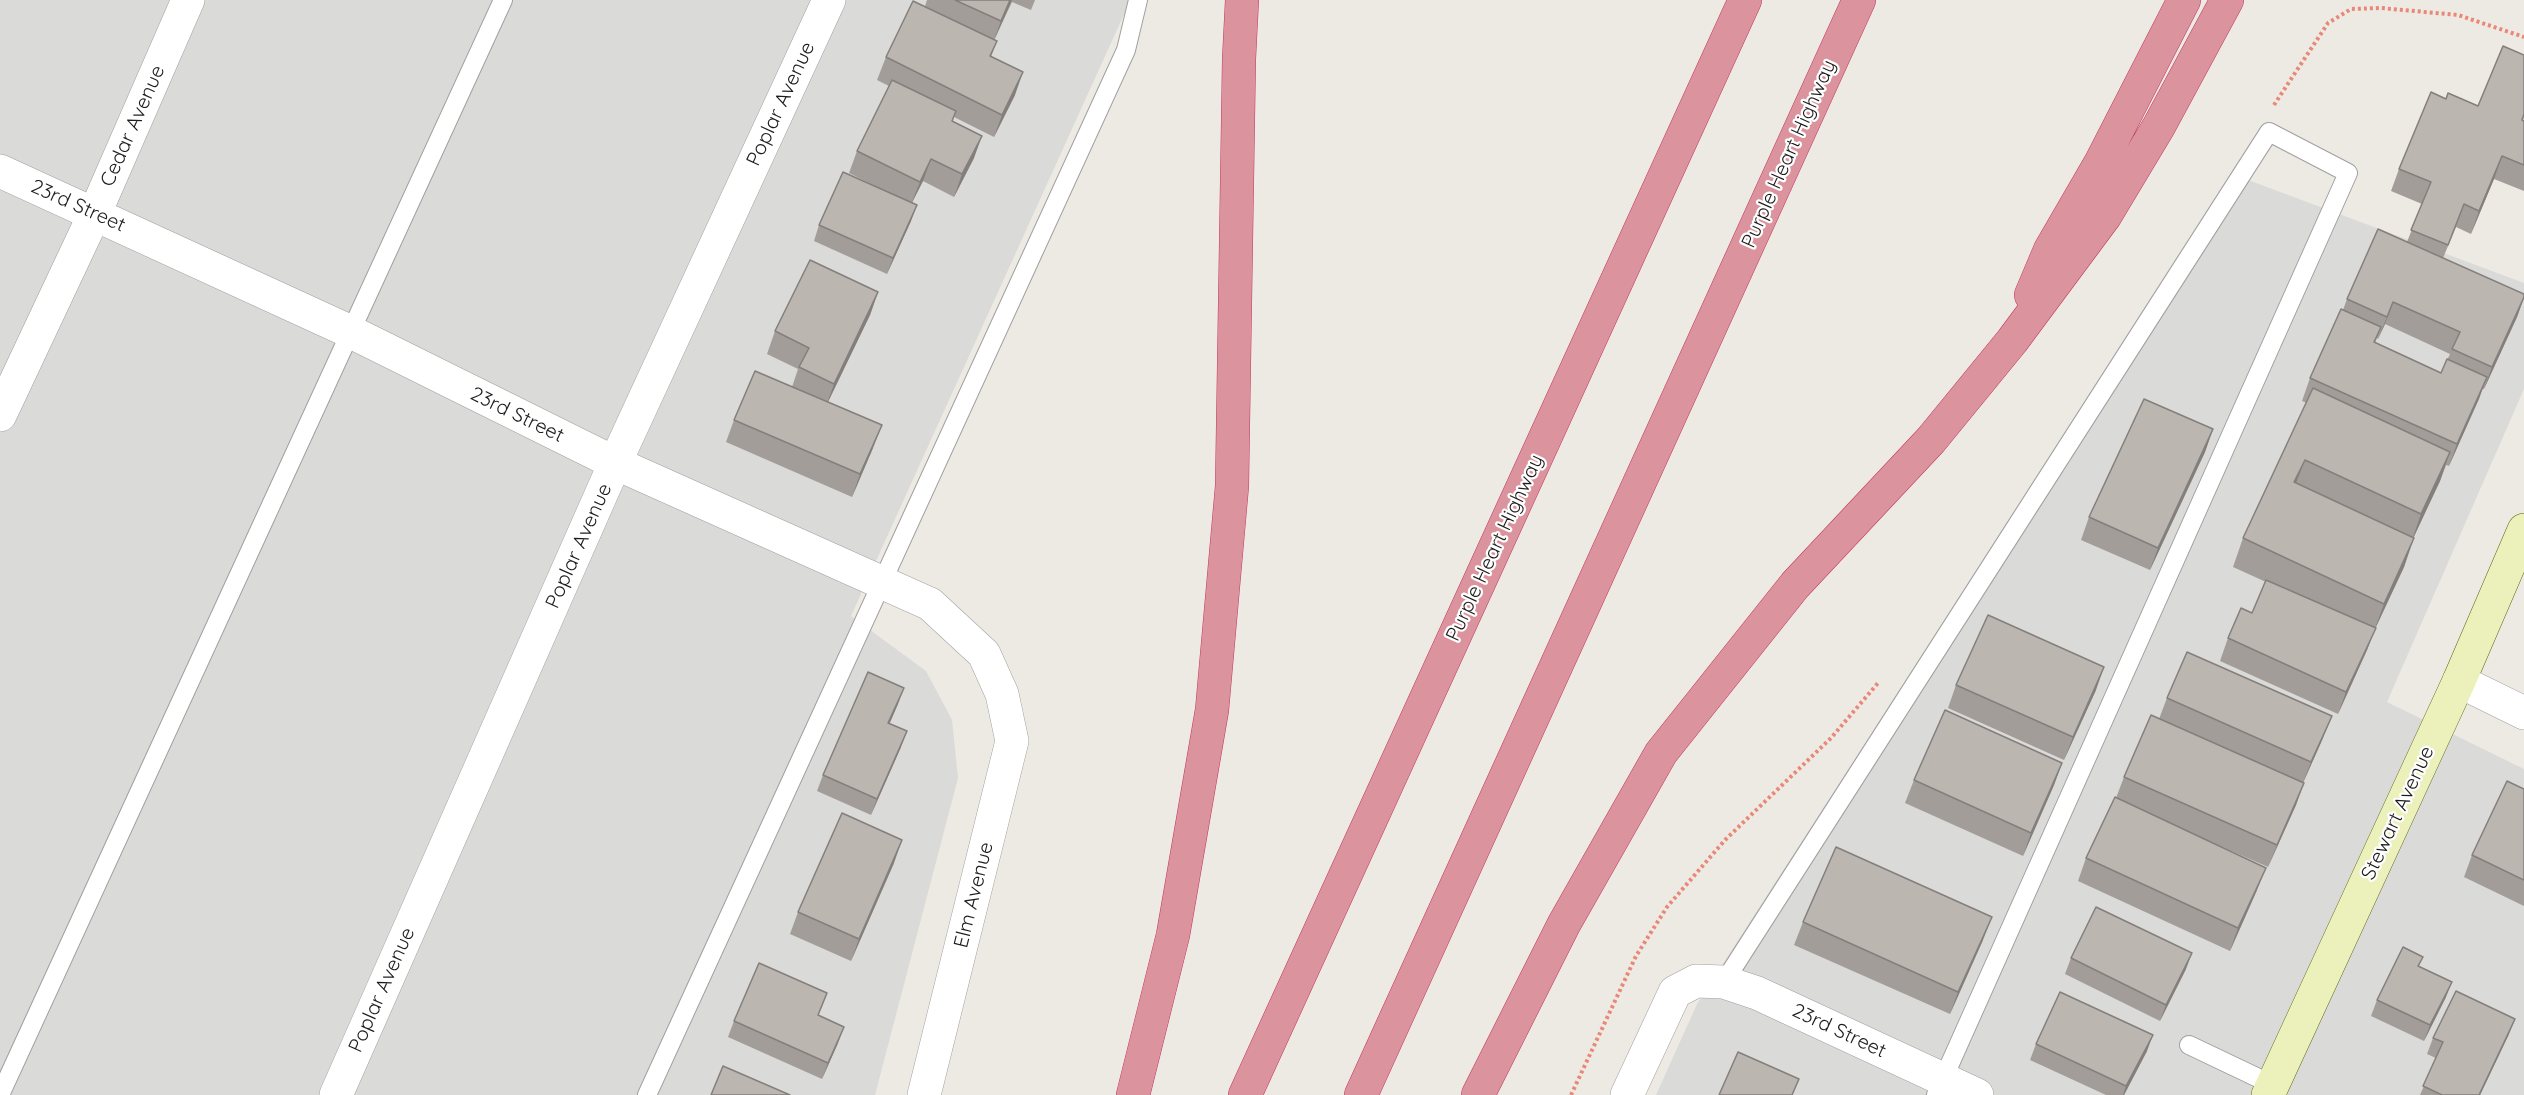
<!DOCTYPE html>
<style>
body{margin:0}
canvas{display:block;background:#edeae3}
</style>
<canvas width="2524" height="1095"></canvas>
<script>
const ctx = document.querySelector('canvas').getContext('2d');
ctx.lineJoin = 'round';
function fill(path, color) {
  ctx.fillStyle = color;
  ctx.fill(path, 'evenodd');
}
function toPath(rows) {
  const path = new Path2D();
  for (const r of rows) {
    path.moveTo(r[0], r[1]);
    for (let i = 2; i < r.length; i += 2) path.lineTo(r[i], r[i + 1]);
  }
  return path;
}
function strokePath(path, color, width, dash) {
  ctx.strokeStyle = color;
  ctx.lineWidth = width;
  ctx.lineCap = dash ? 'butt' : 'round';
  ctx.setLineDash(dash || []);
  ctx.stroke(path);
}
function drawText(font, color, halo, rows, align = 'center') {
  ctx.font = font + ' Quicksand,sans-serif';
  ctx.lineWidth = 4.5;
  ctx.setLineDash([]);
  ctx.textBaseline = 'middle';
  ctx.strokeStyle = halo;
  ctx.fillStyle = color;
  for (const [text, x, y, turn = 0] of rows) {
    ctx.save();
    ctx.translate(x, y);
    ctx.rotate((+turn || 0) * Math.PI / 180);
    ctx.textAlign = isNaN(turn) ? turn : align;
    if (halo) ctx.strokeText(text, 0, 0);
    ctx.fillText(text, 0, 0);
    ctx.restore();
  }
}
fill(toPath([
 [0,0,1128,0,1126,10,851,616,926,671,952,720,958,778,875,1095,0,1095],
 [2232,174,2524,283,2524,389,2387,702,2524,769,2524,1095,1656,1095,1697,1004]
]), '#dadad9');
const lane = toPath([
 [1724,982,2269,132,2348,173,1936,1095],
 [2189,1045,2273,1085],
 [0,1095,503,0],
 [647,1095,1126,50,1138,0]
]);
const street = toPath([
 [0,171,351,332,615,463,930,604,984,654,1002,694,1012,741,924,1095],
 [0,415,95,213,188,0],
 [2459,681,2524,713],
 [336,1095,615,463,829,0],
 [1627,1095,1675,992,1696,981,1724,982,1757,993,1977,1095]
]);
const secondary = toPath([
 [2268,1095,2459,681,2524,530]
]);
const highway = toPath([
 [2031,295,2050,250,2101,162,2184,0],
 [1133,1095,1173,935,1212,710,1232,486,1239,59,1242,0],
 [1245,1095,1745,0],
 [1361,1095,1859,0],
 [1478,1095,1564,924,1661,753,1795,585,1931,440,2012,341,2105,216,2159,126,2227,0]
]);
strokePath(lane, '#a0a0a0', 20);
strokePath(street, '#a0a0a0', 34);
strokePath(secondary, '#596611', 34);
strokePath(highway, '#c33862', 34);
strokePath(toPath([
 [2274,105,2328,23,2351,9,2381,8,2458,15,2524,37],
 [1571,1095,1636,956,1667,907,1725,840,1831,738,1878,683]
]), '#e98878', 4, [3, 3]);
strokePath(lane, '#fff', 18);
strokePath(street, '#fff', 33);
strokePath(secondary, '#ecf1bc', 33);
strokePath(highway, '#db939e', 33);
fill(toPath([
 [927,0,1035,0,1031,10,1012,2,994,40,997,41,991,57,1015,95,994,137,954,117,952,121,974,158,954,197,923,181,912,203,911,221,887,274,814,241,819,225,877,187,849,173,857,151,889,86,877,80,886,57,925,6],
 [2524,55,2524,117,2523,121,2524,121,2524,191,2494,179,2471,234,2456,227,2443,258,2524,298,2517,317,2484,389,2482,389,2449,466,2446,465,2440,481,2413,538,2404,567,2375,629,2367,650,2338,714,2220,661,2228,638,2252,613,2266,582,2233,567,2243,538,2307,403,2302,401,2310,378,2343,310,2347,299,2407,242,2422,204,2391,191,2399,169,2446,98,2478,106],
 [2385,324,2450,354,2441,373,2375,343,2377,338,2378,339],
 [878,292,870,315,828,402,873,448,852,497,726,442,734,420,792,387,798,369,767,354,775,331],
 [2213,429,2205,452,2150,570,2081,540,2089,517],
 [1956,685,2096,690,2064,760,1948,708],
 [2167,698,2323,738,2303,783,2296,805,2268,867,2193,834,2257,890,2230,951,2078,881,2086,858,2116,798,2124,777,2159,719],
 [898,704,889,723,901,747,871,815,817,791,823,775],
 [2062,763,2054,785,2023,856,1905,803,1914,780],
 [2524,789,2524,906,2464,877,2472,855],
 [894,863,851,961,790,934,798,912],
 [1803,922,1983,940,1950,1014,1794,945],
 [2423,957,2419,966,2446,997,2424,1041,2371,1016,2377,1000],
 [2071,958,2186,969,2160,1021,2065,974],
 [827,993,818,1016,838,1043,822,1079,728,1037,734,1021],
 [2509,1034,2480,1095,2420,1095,2436,1058,2427,1054,2433,1038],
 [2036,1044,2147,1051,2124,1095,2106,1095,2030,1060]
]), '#a29d98');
fill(toPath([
 [1010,0,1012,0,993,43,1001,21],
 [1023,72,1015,95,994,137,1002,115],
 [982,136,974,158,954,197,962,174],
 [2502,156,2494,179,2471,234,2479,211],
 [931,159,923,181,911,204,920,182],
 [917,205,911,221,887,274,893,258],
 [878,292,870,315,826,406,834,384],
 [2524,297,2517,317,2484,389,2492,367],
 [2393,302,2385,324,2378,339,2387,317],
 [2487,377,2479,399,2449,466,2457,444],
 [882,425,873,448,852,497,860,474],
 [2213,429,2205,452,2150,570,2158,548],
 [2450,452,2440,481,2411,543,2421,514],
 [2305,460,2294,488,2294,482],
 [2414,538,2404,567,2375,629,2367,650,2338,714,2346,692,2374,631,2384,604],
 [2104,667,2096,690,2064,760,2073,737],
 [904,688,898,704,883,739,888,723],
 [2332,716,2323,738,2302,785,2311,762],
 [907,731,901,747,871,815,877,799],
 [2062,763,2054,785,2023,856,2031,833],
 [2304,783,2296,805,2268,867,2277,845],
 [902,840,894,863,851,961,859,939],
 [2266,868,2257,890,2230,951,2238,928],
 [1992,917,1983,940,1950,1014,1958,992],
 [2192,953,2186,969,2160,1021,2166,1005],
 [2452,982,2446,997,2424,1041,2430,1025],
 [2515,1019,2509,1034,2480,1095,2479,1095],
 [844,1027,838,1043,822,1079,828,1063],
 [2153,1035,2147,1051,2124,1095,2123,1095,2126,1086]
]), '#847f7c');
const building = toPath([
 [955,0,1010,0,1001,21,955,0],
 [913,1,997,41,990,56,1023,72,1002,115,886,57,913,1],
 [2503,46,2524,55,2524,114,2522,120,2524,121,2524,165,2502,156,2479,211,2464,204,2448,245,2411,230,2431,182,2399,169,2431,92,2446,99,2448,93,2478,106,2503,46],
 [892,80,956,111,952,121,982,136,962,174,931,159,920,182,857,151,892,80],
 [843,172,917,205,893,258,819,225,843,172],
 [2378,229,2524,294,2524,297,2492,367,2452,349,2460,332,2393,302,2387,317,2347,299,2378,229],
 [810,260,878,292,834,384,799,367,809,348,775,331,810,260],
 [2341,309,2381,327,2374,342,2441,373,2447,359,2487,377,2457,444,2310,378,2341,309],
 [755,371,882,425,860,474,734,420,755,371],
 [2313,388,2450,452,2421,514,2305,460,2294,482,2414,538,2384,604,2243,538,2313,388],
 [2144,399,2213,429,2158,548,2089,517,2144,399],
 [2266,580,2376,628,2346,692,2228,638,2241,608,2252,613,2266,580],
 [1988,615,2104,667,2073,737,1956,685,1988,615],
 [2187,652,2332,716,2311,762,2167,698,2187,652],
 [868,672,904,688,888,723,907,731,877,799,823,775,868,672],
 [1945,710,2062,763,2031,833,1914,780,1945,710],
 [2151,715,2304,783,2277,845,2124,777,2151,715],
 [2507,781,2524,789,2524,880,2472,855,2507,781],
 [2115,797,2266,868,2238,928,2086,858,2115,797],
 [842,813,902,840,859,939,798,912,842,813],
 [1836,847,1992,917,1958,992,1803,922,1836,847],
 [2096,907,2192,953,2166,1005,2071,958,2096,907],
 [2403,947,2423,957,2418,966,2452,982,2430,1025,2377,1000,2403,947],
 [759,963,827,993,818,1015,844,1027,828,1063,734,1021,759,963],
 [2456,991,2515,1019,2479,1095,2442,1095,2423,1086,2443,1042,2433,1038,2456,991],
 [2060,992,2153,1035,2126,1086,2036,1044,2060,992],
 [1738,1052,1799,1079,1792,1095,1719,1095,1738,1052],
 [723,1066,790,1095,711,1095,723,1066]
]);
fill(building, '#bcb6b1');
strokePath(building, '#847f7c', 1.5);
drawText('20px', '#1c1c1c', '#fff', [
 ["Poplar Avenue",781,104,-65],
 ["Cedar Avenue",133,126,-66],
 ["Purple Heart Highway",1789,154,-66],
 ["23rd Street",78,206,24],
 ["23rd Street",517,415,26],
 ["Poplar Avenue",579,546,-66],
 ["Purple Heart Highway",1495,548,-65],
 ["Stewart Avenue",2398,813,-65],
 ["Elm Avenue",974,895,-76],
 ["Poplar Avenue",382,990,-66],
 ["23rd Street",1839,1031,25]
]);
</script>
